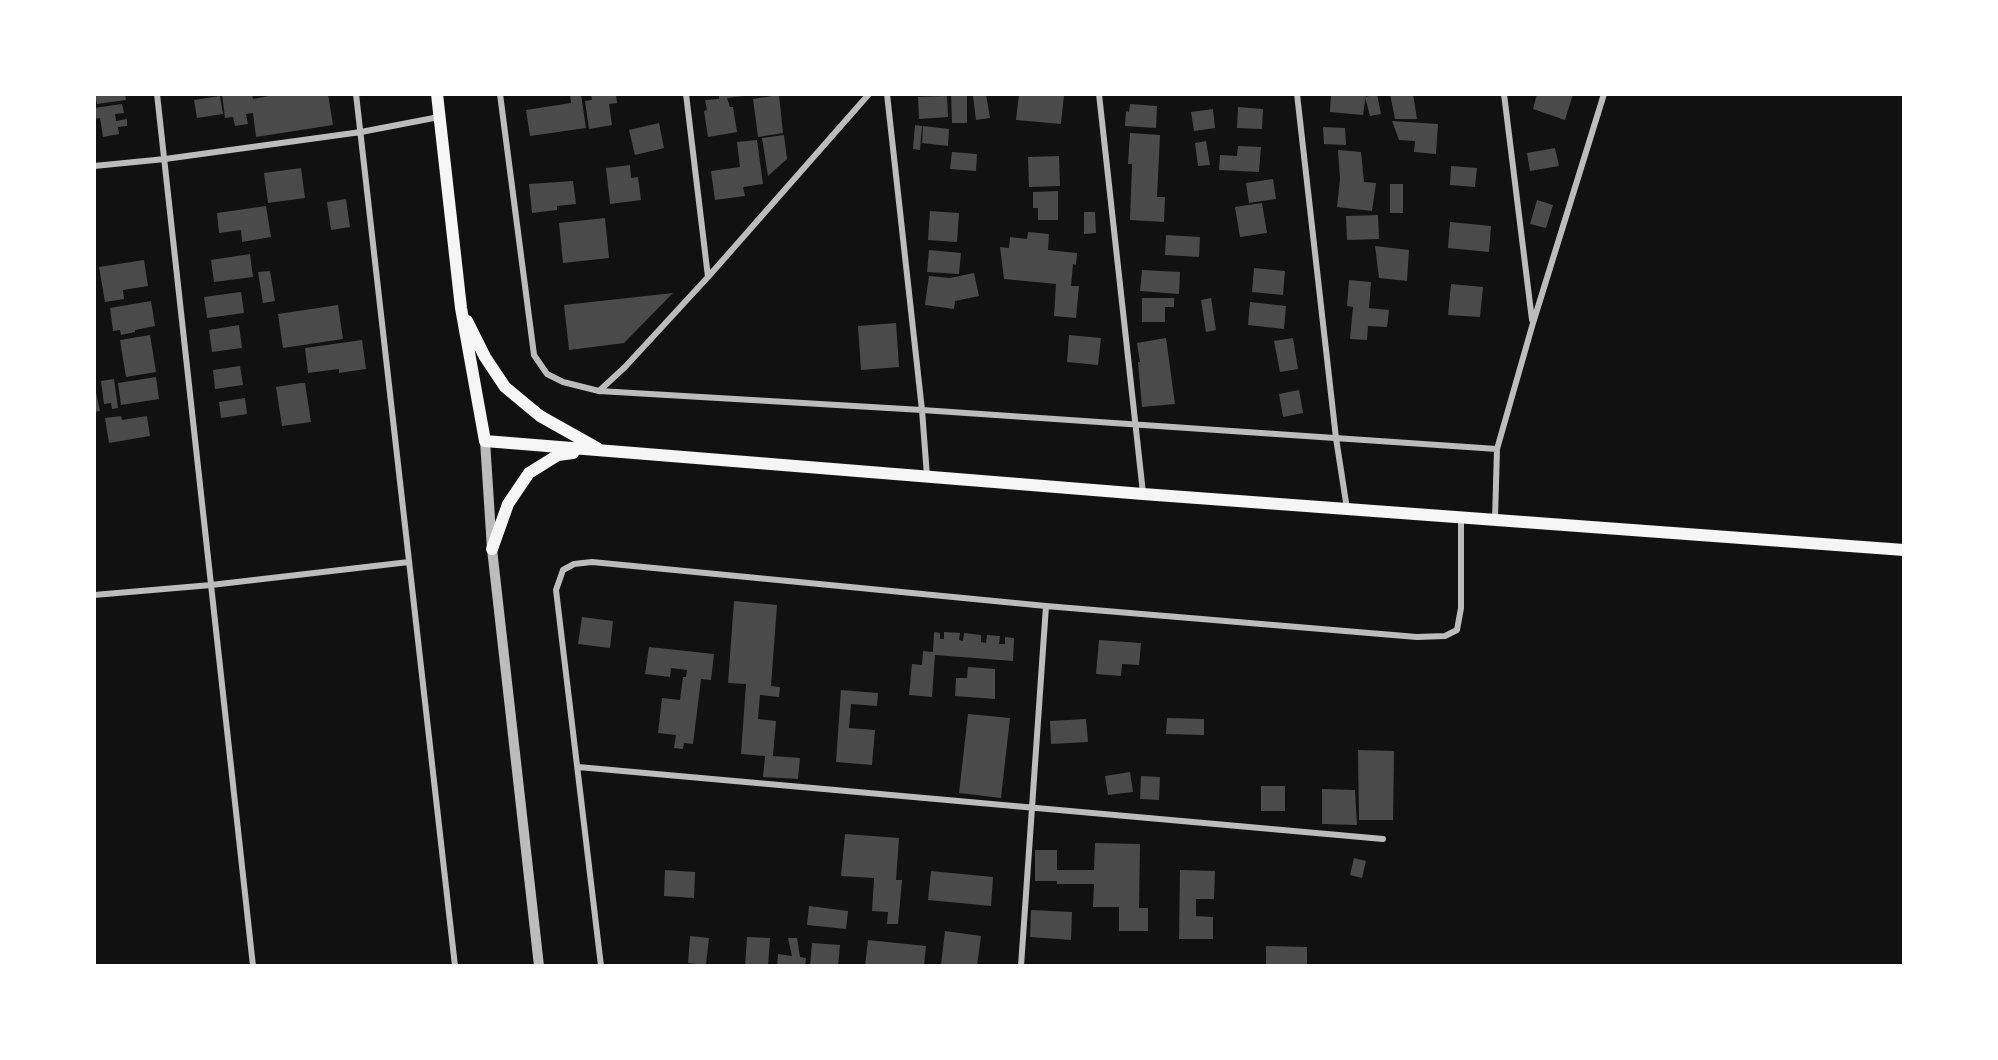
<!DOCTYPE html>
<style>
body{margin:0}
#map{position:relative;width:1998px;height:1060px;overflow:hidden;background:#111;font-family:Bitter,serif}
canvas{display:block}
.frame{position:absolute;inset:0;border:96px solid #fff;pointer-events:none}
</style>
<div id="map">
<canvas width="1998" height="1060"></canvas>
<div class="frame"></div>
</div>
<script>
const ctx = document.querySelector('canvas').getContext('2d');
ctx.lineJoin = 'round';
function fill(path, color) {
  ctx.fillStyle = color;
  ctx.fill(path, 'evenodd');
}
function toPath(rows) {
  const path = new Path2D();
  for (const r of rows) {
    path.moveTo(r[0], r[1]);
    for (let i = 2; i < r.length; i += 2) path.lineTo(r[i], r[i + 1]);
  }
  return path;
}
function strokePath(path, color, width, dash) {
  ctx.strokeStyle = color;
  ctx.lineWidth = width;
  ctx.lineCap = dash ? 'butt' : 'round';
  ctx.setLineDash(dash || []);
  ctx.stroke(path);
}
fill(toPath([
 [95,94,125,94,126,100,97,104],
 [222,94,252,94,253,99,280,94,328,94,333,125,256,137,253,113,246,114,248,124,235,126,233,117,225,118],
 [570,94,581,94,586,128,530,136,526,110,571,103],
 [591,94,616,94,617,103,609,104,612,125,589,129,585,101,592,100],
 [719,94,744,94,744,96,727,98,730,107,733,107,737,132,708,137,704,111,707,110,705,100,719,99],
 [951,94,967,94,967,123,952,123],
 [986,94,990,118,976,120,973,96],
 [1019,94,1064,95,1061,124,1016,120],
 [1331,94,1366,94,1363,115,1330,112],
 [1377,94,1381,114,1370,116,1365,97],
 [1390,94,1413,94,1417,119,1395,119],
 [1537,94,1573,94,1565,120,1533,109],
 [779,95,783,133,758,137,753,99],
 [220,96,223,114,197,118,194,100],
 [947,96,948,117,919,119,918,97],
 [122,104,124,113,115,114,116,121,127,119,127,126,118,127,119,134,103,137,100,118,94,119,94,108],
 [1130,104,1157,106,1156,128,1125,126,1126,111,1129,112],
 [1238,107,1263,109,1262,129,1237,128],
 [1213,109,1215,128,1194,131,1191,112],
 [1392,121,1438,124,1436,154,1414,152,1415,141,1399,140],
 [659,123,664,148,635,155,629,130],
 [915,125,922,126,920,150,913,149],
 [923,126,949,129,948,146,922,143],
 [1323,127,1345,128,1346,145,1324,144],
 [1130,133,1160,135,1157,197,1165,197,1164,222,1130,220,1132,164,1128,164],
 [784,135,787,159,768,176,762,138],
 [757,140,763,184,743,187,745,196,715,200,711,171,740,167,737,142],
 [1206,141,1210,165,1198,166,1195,143],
 [1238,146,1261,147,1259,172,1219,170,1220,155,1237,156],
 [1555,148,1559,166,1530,171,1527,153],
 [1338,150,1361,152,1364,182,1376,183,1372,211,1337,207,1340,179],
 [952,152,977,154,976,171,950,169],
 [1059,156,1060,186,1029,187,1028,157],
 [630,165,631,178,638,177,641,200,610,204,606,168],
 [1451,166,1477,168,1475,187,1450,185],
 [301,168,305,198,268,203,264,173],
 [1273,179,1276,199,1249,203,1246,183],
 [573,181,576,204,557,206,557,210,532,213,529,184],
 [1390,184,1403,184,1403,213,1390,213],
 [1058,191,1058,220,1038,220,1038,208,1033,208,1033,192],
 [346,199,350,227,331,230,327,202],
 [1537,200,1553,205,1546,228,1530,224],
 [1262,203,1267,233,1240,237,1235,207],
 [266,206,271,237,242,242,241,230,219,233,217,213],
 [930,211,959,213,957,242,928,240],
 [1084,212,1095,212,1096,233,1084,234],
 [1378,215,1379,239,1347,240,1346,216],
 [605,218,609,258,563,263,559,223],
 [1450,222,1491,226,1489,252,1448,248],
 [1028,232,1049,234,1048,250,1077,253,1076,265,1073,264,1071,286,1079,286,1076,318,1054,316,1056,284,1004,279,1000,247,1009,248,1010,237,1027,239],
 [1166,235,1200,237,1199,257,1165,255],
 [1375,246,1409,250,1407,281,1379,278],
 [929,250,961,253,959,274,927,272],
 [250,254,253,277,214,282,211,260],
 [144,260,148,286,123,290,124,299,105,302,99,267],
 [1254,268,1285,271,1283,295,1252,292],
 [1142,270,1180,272,1179,294,1140,291],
 [270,271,275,301,263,303,258,272],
 [974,273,979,296,955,301,954,309,925,305,929,276,950,278],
 [1349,280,1371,282,1369,308,1389,310,1387,327,1368,326,1367,340,1350,339,1353,307,1347,306],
 [1451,284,1483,287,1480,317,1448,315],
 [241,292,244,313,207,318,204,297],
 [673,293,624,343,569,350,564,305],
 [1142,298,1174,298,1174,307,1165,307,1165,322,1142,322],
 [1211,298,1216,330,1206,332,1201,300],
 [151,301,155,326,135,330,135,332,121,335,120,330,113,331,110,308],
 [1250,302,1286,306,1284,329,1248,325],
 [338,305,343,339,283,348,278,314],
 [896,323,899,367,861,370,858,326],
 [239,325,242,348,212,352,209,330],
 [150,335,156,372,126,377,120,340],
 [1069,335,1101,338,1098,365,1067,362],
 [1166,338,1175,404,1142,407,1138,362,1140,362,1137,343],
 [1293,338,1298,369,1280,372,1274,341],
 [362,340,366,369,339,373,339,369,308,373,305,348],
 [240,366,243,385,215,389,213,370],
 [156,377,159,399,121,405,118,383],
 [114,379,118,408,112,409,111,403,104,404,101,381],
 [94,383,100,411,94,412],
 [301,383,305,383,311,422,282,426,276,387],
 [1299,390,1303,413,1283,417,1279,394],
 [245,398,247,414,221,418,219,402],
 [121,416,122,420,147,416,150,436,109,443,105,418],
 [734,601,777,605,771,686,780,687,779,697,760,695,758,719,776,721,773,756,800,758,798,779,763,777,765,756,741,754,746,684,728,683],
 [582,617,613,621,610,648,578,644],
 [934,632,940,633,940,639,944,639,944,632,960,633,959,640,963,641,964,633,981,635,981,642,986,643,987,635,1000,636,999,644,1005,644,1005,637,1014,638,1013,661,935,655,932,697,909,695,912,664,922,665,923,651,933,652],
 [1099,640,1141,643,1139,665,1122,664,1121,676,1096,674],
 [649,647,714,654,711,680,701,679,693,744,684,743,683,749,674,748,676,735,658,733,662,698,680,700,683,677,686,677,687,670,671,668,670,677,645,674],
 [968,667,995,669,995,699,955,696,956,678,967,678],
 [841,690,878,693,877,706,851,704,849,728,875,730,872,765,836,762],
 [968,714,1010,718,1001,798,959,793],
 [1167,718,1204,719,1204,735,1166,734],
 [1086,719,1088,742,1051,744,1050,721],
 [1358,750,1394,751,1393,820,1359,820],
 [1130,772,1133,792,1108,795,1105,776],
 [1141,776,1160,777,1159,800,1140,799],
 [1261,786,1285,786,1285,811,1261,811],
 [1322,789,1355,790,1357,825,1322,824],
 [845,834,899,838,896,880,902,880,898,924,887,924,888,912,872,911,874,878,841,876],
 [1095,843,1140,844,1139,908,1148,908,1148,931,1119,931,1119,907,1093,907,1094,884,1057,884,1057,881,1035,881,1035,850,1057,850,1057,870,1094,870],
 [1354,858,1366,861,1362,878,1350,875],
 [665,870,695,872,694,898,664,896],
 [1180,870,1215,871,1214,899,1196,899,1196,916,1213,917,1213,939,1179,939],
 [931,871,993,877,991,906,928,900],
 [809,906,848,911,846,929,807,925],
 [1031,910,1072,912,1071,940,1030,937],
 [945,931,981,936,977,966,941,964],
 [690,936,709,938,706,965,688,963],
 [747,937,770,938,768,966,745,966],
 [788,938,797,938,800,957,806,958,805,966,777,966,778,954,792,956],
 [868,940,926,946,924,966,865,966],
 [812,943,840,945,838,966,810,966],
 [1266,946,1307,947,1307,966,1266,966]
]), '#4a4a4a');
strokePath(toPath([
 [157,94,253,966],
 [356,94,455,966],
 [500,94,534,355,547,374,563,382,599,391,922,410,1497,449],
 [686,94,708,277],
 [887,94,922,410,927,476],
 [1099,94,1143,493],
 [1297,94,1336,438,1347,509],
 [1504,94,1532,320],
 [94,166,165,159,361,132,439,117],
 [599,391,625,367,708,277,869,94],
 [1495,519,1497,449,1533,323,1604,94],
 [94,595,211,585,409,562],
 [578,767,1383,839],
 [601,966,556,590,563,570,574,564,592,562,1046,606,1417,637,1445,636,1457,630,1461,608,1461,518],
 [1021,966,1046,606]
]), '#bcbcbc', 6);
strokePath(toPath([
 [485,441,492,549,539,966]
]), '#bcbcbc', 10);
strokePath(toPath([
 [437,94,461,308,485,441,1143,494,1904,550],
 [467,321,485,357,505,387,540,416,597,448],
 [492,549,508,504,529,473,558,455,573,453]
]), '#f5f5f5', 12);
</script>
